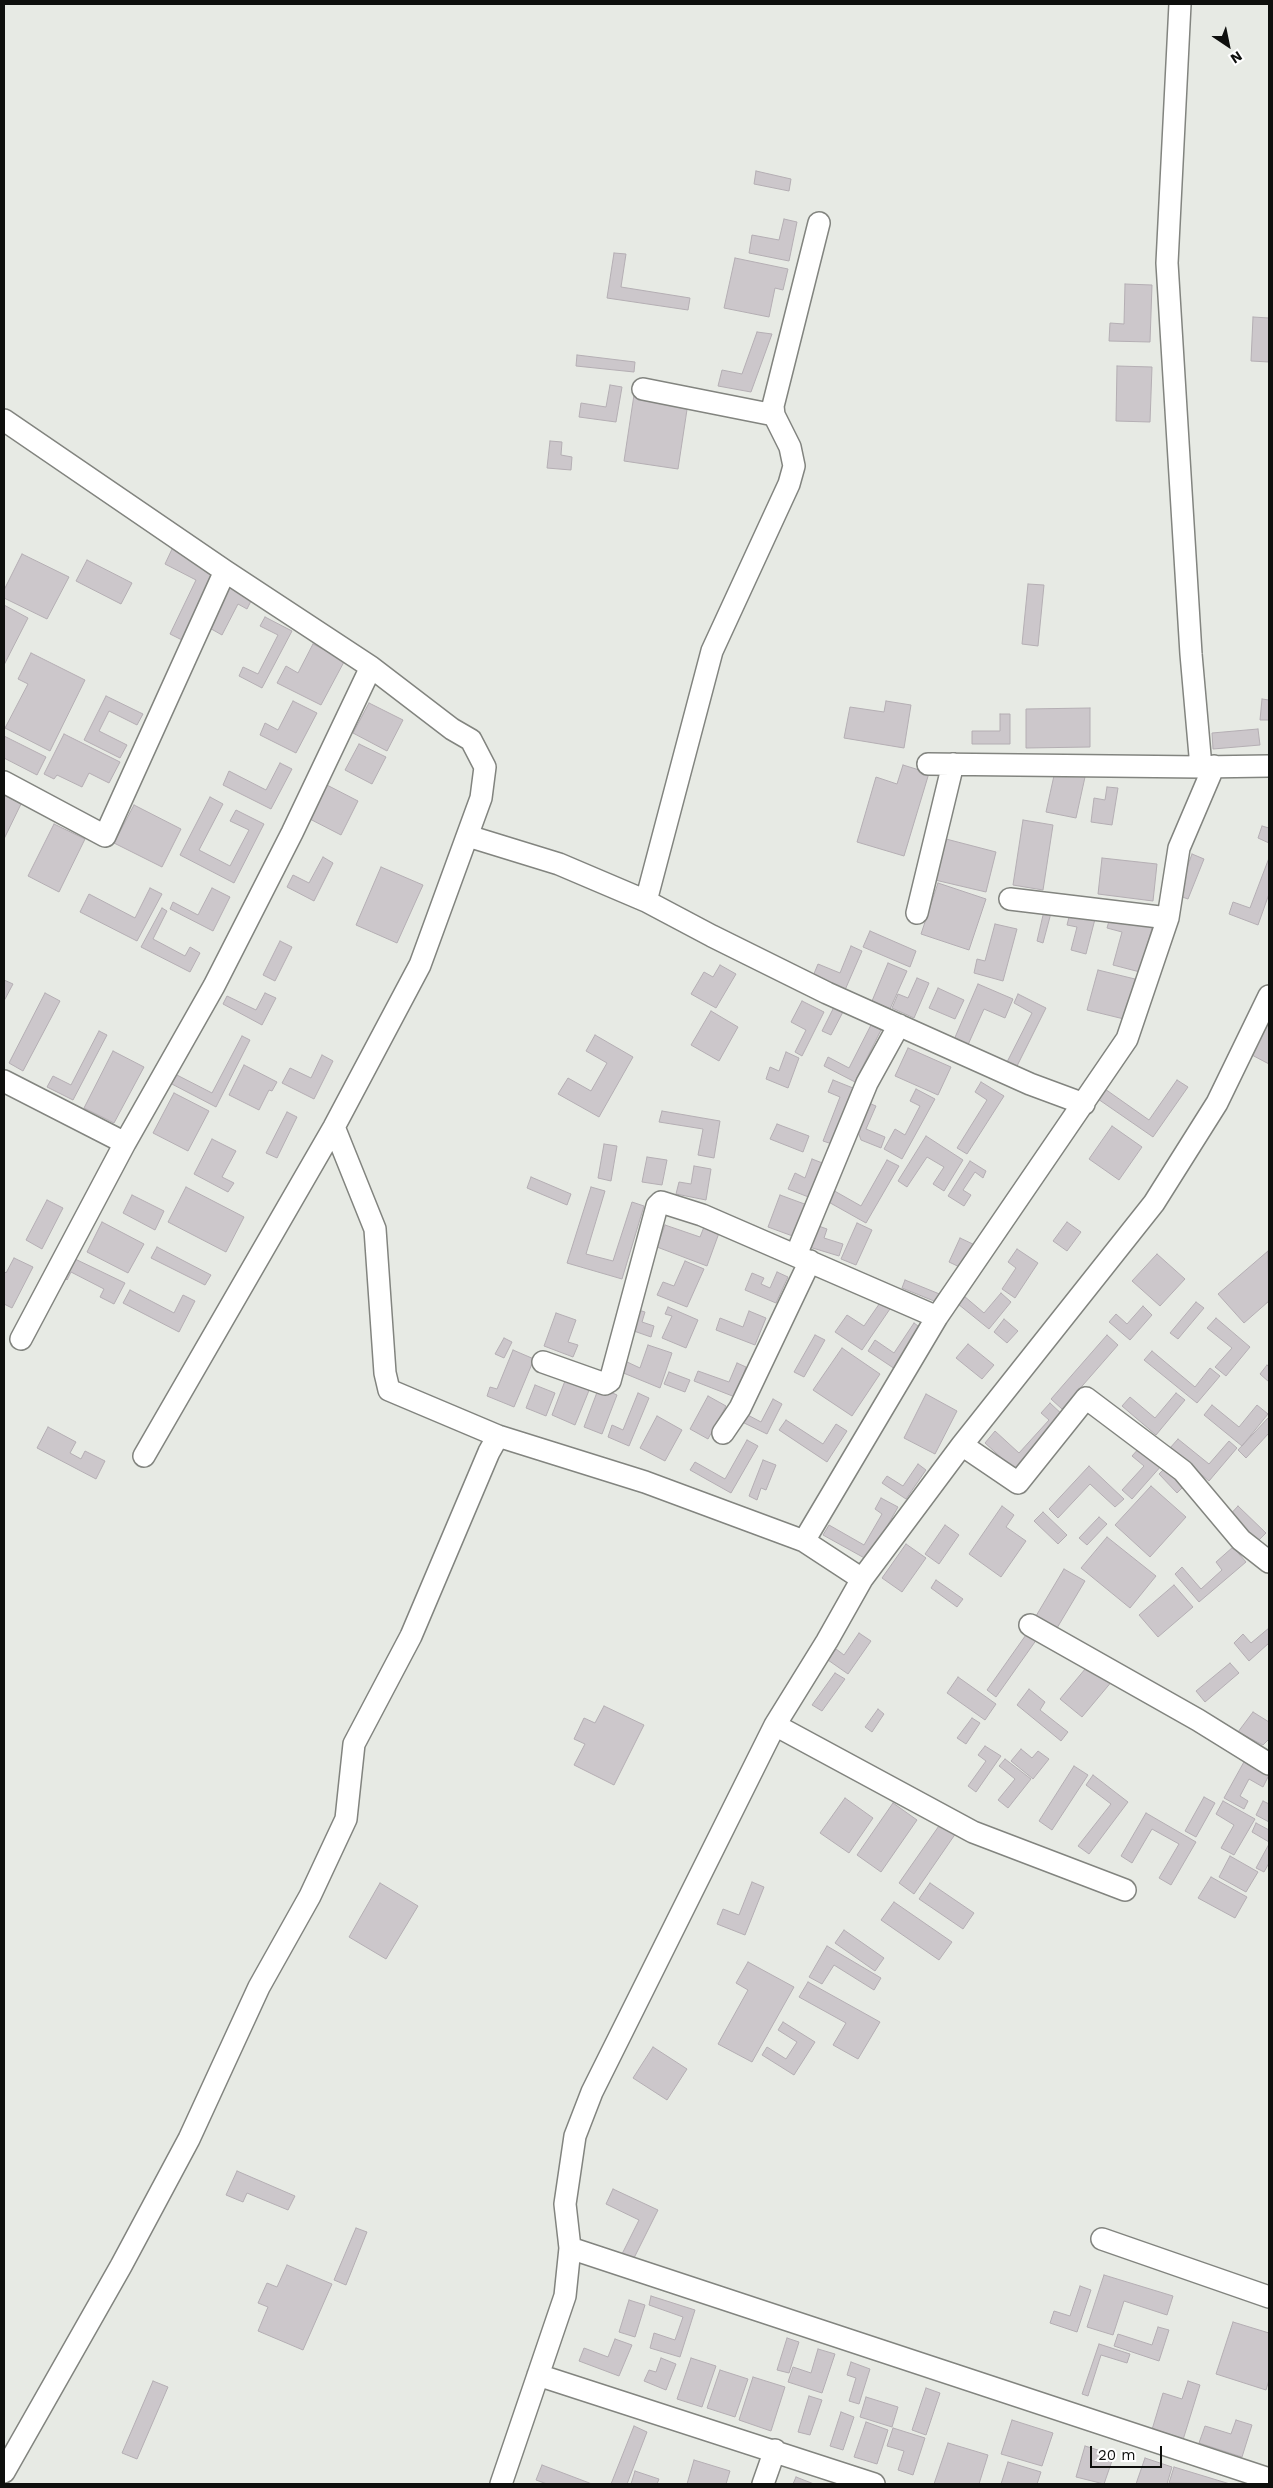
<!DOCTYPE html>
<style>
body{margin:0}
#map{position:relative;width:1273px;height:2488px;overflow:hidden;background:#e7eae4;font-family:"Work Sans",sans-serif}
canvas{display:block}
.frame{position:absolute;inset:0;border:5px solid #0e0f0d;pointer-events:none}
.north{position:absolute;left:1203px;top:20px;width:50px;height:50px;-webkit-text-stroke:4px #fff;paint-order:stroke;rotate:146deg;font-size:14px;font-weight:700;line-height:20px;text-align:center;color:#0e0f0d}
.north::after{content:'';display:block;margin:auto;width:18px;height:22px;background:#0e0f0d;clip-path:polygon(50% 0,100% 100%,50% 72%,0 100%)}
.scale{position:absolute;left:1090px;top:2446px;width:72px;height:22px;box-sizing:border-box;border:2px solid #0e0f0d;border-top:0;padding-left:6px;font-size:15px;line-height:18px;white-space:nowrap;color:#0e0f0d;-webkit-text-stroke:4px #fff;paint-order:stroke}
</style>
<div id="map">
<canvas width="1273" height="2488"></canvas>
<div class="frame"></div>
<div class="north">N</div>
<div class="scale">20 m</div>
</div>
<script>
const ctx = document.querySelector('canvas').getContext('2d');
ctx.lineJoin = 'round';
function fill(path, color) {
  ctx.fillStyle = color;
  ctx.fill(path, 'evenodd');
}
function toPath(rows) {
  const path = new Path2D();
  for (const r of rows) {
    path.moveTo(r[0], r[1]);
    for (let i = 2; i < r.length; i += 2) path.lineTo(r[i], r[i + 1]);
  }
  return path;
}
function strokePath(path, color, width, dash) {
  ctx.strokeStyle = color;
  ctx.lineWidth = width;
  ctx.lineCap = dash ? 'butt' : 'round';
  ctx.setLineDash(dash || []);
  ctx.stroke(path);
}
const building = toPath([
 [756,171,791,179,789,191,754,184,756,171],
 [784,219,797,222,789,261,749,253,752,235,779,240,784,219],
 [614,253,626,254,621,287,690,298,688,310,607,298,614,253],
 [735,258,788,269,783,290,775,288,769,317,724,308,735,258],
 [1125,284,1152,285,1150,342,1109,341,1110,323,1124,324,1125,284],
 [1253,317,1269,318,1269,362,1251,361,1253,317],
 [757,332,772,334,751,392,718,386,722,370,742,374,757,332],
 [577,355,635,362,634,372,576,366,577,355],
 [1117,366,1152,367,1150,422,1116,421,1117,366],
 [610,385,622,387,616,422,579,417,581,403,606,407,610,385],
 [634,395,688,403,678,469,624,461,634,395],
 [550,441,562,442,561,455,572,457,571,470,547,468,550,441],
 [173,547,217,569,182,640,170,634,196,580,165,564,173,547],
 [22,554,69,577,47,619,4,598,4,590,22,554],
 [87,560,132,583,121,604,76,581,87,560],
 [1028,584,1044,585,1038,646,1022,644,1028,584],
 [228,586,252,599,247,609,238,604,222,635,206,626,228,586],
 [4,605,28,618,4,665,4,605],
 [265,617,292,631,262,688,239,676,243,667,258,674,278,635,260,626,265,617],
 [313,644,345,660,321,705,277,683,286,666,298,673,313,644],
 [31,653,85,680,50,751,5,728,28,684,18,679,31,653],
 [106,696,143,714,137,725,109,711,99,731,127,745,120,758,84,740,106,696],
 [1262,699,1269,700,1269,720,1260,720,1262,699],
 [293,701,317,713,296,753,260,735,265,723,278,730,293,701],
 [886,701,911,705,904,748,844,738,850,707,884,712,886,701],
 [369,703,403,720,387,751,353,733,369,703],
 [1090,708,1090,747,1026,748,1026,709,1090,708],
 [1000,714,1010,714,1010,744,972,744,972,731,1000,731,1000,714],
 [1258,729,1260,745,1213,749,1212,733,1258,729],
 [64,734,120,762,109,783,89,773,82,787,57,775,54,779,44,774,64,734],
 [4,736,46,757,37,775,4,758,4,736],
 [359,744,386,757,372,784,345,770,359,744],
 [280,763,292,769,271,809,223,785,229,771,266,790,280,763],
 [903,765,929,773,904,856,857,842,876,777,897,784,903,765],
 [1055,771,1085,777,1076,818,1046,812,1055,771],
 [323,783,358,801,341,835,306,817,323,783],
 [1107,787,1118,788,1112,825,1091,822,1094,798,1105,800,1107,787],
 [4,795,21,804,4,839,4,795],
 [210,797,223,804,199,850,230,866,249,830,230,821,236,810,264,824,234,883,180,855,210,797],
 [134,805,181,829,162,867,114,843,134,805],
 [1023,820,1053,825,1043,890,1013,885,1023,820],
 [54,824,85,839,59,892,28,876,54,824],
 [1262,826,1269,828,1269,843,1258,838,1262,826],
 [946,839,996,852,986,892,935,880,946,839],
 [1192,854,1204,859,1188,899,1177,895,1192,854],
 [323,857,333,863,314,901,287,887,293,875,309,883,323,857],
 [1102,858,1157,864,1153,901,1098,894,1102,858],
 [1269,858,1269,894,1258,925,1229,914,1233,902,1250,908,1269,858],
 [381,867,423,885,397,943,356,925,381,867],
 [938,883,986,899,969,950,921,934,938,883],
 [150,888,162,894,137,941,80,912,89,894,135,918,150,888],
 [212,888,230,897,213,931,170,909,173,902,198,915,212,888],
 [162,908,167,911,153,939,185,956,190,947,200,953,190,972,141,947,162,908],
 [1044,911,1051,913,1043,943,1037,941,1044,911],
 [1070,913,1095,919,1086,954,1071,950,1077,927,1067,925,1070,913],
 [1111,914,1153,924,1140,972,1113,965,1122,932,1107,928,1111,914],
 [995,924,1017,929,1003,981,974,973,977,959,985,961,995,924],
 [870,931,916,951,910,967,863,947,870,931],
 [280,941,292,947,275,981,263,975,280,941],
 [851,946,862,951,845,990,813,976,818,964,840,973,851,946],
 [888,963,907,971,890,1009,872,1001,888,963],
 [720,965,736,974,716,1008,691,994,704,972,713,977,720,965],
 [1098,970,1135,979,1124,1019,1087,1010,1098,970],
 [917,978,929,983,914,1018,892,1008,898,994,908,998,917,978],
 [4,980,13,984,4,1001,4,980],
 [978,984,1013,999,1005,1018,984,1009,967,1047,953,1042,978,984],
 [938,988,964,1000,955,1019,929,1008,938,988],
 [45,993,60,1001,23,1071,9,1063,45,993],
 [265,993,276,998,262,1025,223,1004,227,996,256,1010,265,993],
 [1018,994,1046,1008,1016,1068,1006,1064,1032,1013,1014,1003,1018,994],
 [802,1001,824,1012,802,1056,795,1052,806,1030,791,1022,802,1001],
 [835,1005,844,1010,831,1035,822,1031,835,1005],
 [711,1011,738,1027,719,1061,691,1045,711,1011],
 [1269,1015,1269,1064,1250,1054,1269,1015],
 [871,1025,881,1030,855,1082,824,1066,828,1057,849,1068,871,1025],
 [99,1031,107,1035,73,1100,47,1087,53,1076,71,1085,99,1031],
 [595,1035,633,1057,599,1117,558,1094,568,1078,591,1091,607,1063,586,1051,595,1035],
 [242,1036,250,1040,216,1107,168,1082,173,1073,212,1093,242,1036],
 [908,1048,951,1067,938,1095,895,1076,908,1048],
 [113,1051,144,1067,114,1123,84,1108,113,1051],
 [786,1052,799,1058,788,1088,766,1079,770,1067,779,1071,786,1052],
 [322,1055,333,1061,314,1099,282,1083,290,1068,311,1078,322,1055],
 [244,1065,277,1082,272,1091,269,1090,259,1110,229,1095,244,1065],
 [833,1080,853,1088,832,1144,823,1141,840,1097,828,1092,833,1080],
 [1177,1080,1188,1087,1153,1137,1098,1099,1105,1089,1149,1120,1177,1080],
 [981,1082,1004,1096,967,1154,957,1148,987,1100,975,1092,981,1082],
 [916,1089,935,1099,902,1159,884,1149,895,1129,905,1135,920,1106,910,1101,916,1089],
 [174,1093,209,1111,188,1151,153,1133,174,1093],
 [866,1102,876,1106,866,1129,885,1137,881,1148,861,1140,857,1129,866,1102],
 [662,1111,720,1121,714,1158,698,1155,703,1129,659,1122,662,1111],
 [287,1112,297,1117,277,1158,266,1153,287,1112],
 [777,1124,809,1136,803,1152,770,1139,777,1124],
 [1112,1126,1142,1147,1119,1180,1089,1159,1112,1126],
 [926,1136,963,1160,944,1191,933,1184,944,1167,927,1157,907,1187,898,1181,926,1136],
 [212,1139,236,1151,222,1177,234,1183,228,1192,194,1174,212,1139],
 [604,1144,617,1146,611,1181,598,1178,604,1144],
 [647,1157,667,1160,662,1185,642,1182,647,1157],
 [812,1159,825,1164,811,1198,788,1189,795,1173,805,1178,812,1159],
 [887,1160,899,1166,866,1223,825,1200,831,1189,861,1206,887,1160],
 [970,1161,986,1171,983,1178,975,1172,963,1190,971,1195,964,1206,948,1196,970,1161],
 [694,1166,711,1169,706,1200,676,1194,679,1182,691,1184,694,1166],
 [531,1177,571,1194,567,1205,527,1188,531,1177],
 [186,1187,244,1217,226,1252,168,1222,186,1187],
 [591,1187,605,1191,586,1254,613,1261,632,1202,644,1206,622,1279,567,1263,591,1187],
 [132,1195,164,1211,155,1230,123,1213,132,1195],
 [780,1195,810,1206,798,1238,768,1227,780,1195],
 [47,1200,63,1208,42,1249,26,1240,47,1200],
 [102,1222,144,1244,128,1273,87,1252,102,1222],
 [1067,1222,1081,1232,1067,1251,1053,1241,1067,1222],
 [857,1223,872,1230,856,1265,841,1259,857,1223],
 [813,1224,827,1229,824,1238,843,1244,839,1256,806,1246,813,1224],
 [665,1225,700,1237,704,1227,719,1233,707,1266,657,1247,665,1225],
 [960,1238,977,1246,966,1270,949,1262,960,1238],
 [157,1247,211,1275,205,1285,151,1258,157,1247],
 [1017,1249,1038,1263,1015,1298,1002,1289,1016,1268,1008,1262,1017,1249],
 [1268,1251,1269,1301,1244,1323,1218,1294,1268,1251],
 [1157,1254,1185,1279,1160,1306,1132,1281,1157,1254],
 [14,1258,33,1267,12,1308,4,1304,4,1271,6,1273,14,1258],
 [73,1258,125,1283,114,1304,100,1297,104,1289,71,1272,67,1280,63,1276,73,1258],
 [685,1261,704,1269,687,1307,657,1295,663,1282,674,1286,685,1261],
 [777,1272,788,1277,776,1303,745,1290,752,1273,764,1278,761,1284,770,1288,777,1272],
 [905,1280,942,1295,939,1303,902,1288,905,1280],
 [130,1290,174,1313,183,1295,195,1301,179,1332,123,1303,130,1290],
 [1001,1293,1011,1302,989,1329,958,1304,964,1296,984,1313,1001,1293],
 [884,1297,894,1303,862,1350,835,1332,847,1315,864,1326,884,1297],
 [1196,1302,1204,1308,1178,1339,1170,1333,1196,1302],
 [1143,1306,1152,1315,1130,1340,1109,1322,1116,1314,1127,1324,1143,1306],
 [668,1307,698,1320,686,1348,662,1338,672,1316,665,1314,668,1307],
 [638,1310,645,1312,642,1322,654,1326,651,1337,631,1330,638,1310],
 [749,1311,766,1318,755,1345,716,1330,720,1318,743,1327,749,1311],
 [556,1313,576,1320,568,1342,578,1345,573,1357,544,1346,556,1313],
 [1216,1318,1250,1347,1226,1376,1215,1367,1232,1348,1207,1328,1216,1318],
 [1004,1319,1018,1331,1007,1343,994,1332,1004,1319],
 [914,1323,922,1329,895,1369,868,1351,875,1340,894,1353,914,1323],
 [815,1335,825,1340,804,1377,794,1372,815,1335],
 [1107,1335,1118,1345,1062,1409,1051,1399,1107,1335],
 [504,1338,512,1342,504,1358,495,1354,504,1338],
 [968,1344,994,1365,982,1379,956,1358,968,1344],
 [648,1345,672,1353,660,1388,621,1372,625,1361,640,1368,648,1345],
 [842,1348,880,1374,852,1416,813,1390,842,1348],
 [513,1350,534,1359,514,1407,487,1396,490,1387,497,1389,513,1350],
 [1152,1351,1195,1387,1210,1368,1220,1376,1197,1403,1144,1360,1152,1351],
 [737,1363,746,1367,735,1397,694,1381,698,1371,729,1382,737,1363],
 [1267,1365,1269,1367,1269,1382,1260,1374,1267,1365],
 [669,1372,690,1380,685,1392,664,1384,669,1372],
 [568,1373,592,1383,575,1425,552,1415,568,1373],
 [535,1385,555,1393,546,1416,526,1408,535,1385],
 [599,1387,617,1395,602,1434,584,1427,599,1387],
 [638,1393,649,1398,629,1446,608,1437,612,1425,623,1430,638,1393],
 [1176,1393,1185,1400,1156,1435,1122,1406,1130,1397,1155,1418,1176,1393],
 [926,1394,957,1411,935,1454,904,1438,926,1394],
 [708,1396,726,1406,708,1439,690,1429,708,1396],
 [773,1399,782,1404,767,1434,740,1421,744,1413,761,1422,773,1399],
 [1050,1403,1065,1417,1016,1471,985,1443,995,1431,1019,1453,1049,1420,1041,1413,1050,1403],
 [1212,1405,1239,1427,1257,1405,1268,1414,1242,1446,1204,1415,1212,1405],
 [657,1416,682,1430,665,1461,640,1448,657,1416],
 [1269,1417,1269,1433,1246,1458,1238,1450,1269,1417],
 [786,1420,823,1444,836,1424,847,1431,827,1462,779,1430,786,1420],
 [48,1427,76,1442,70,1453,81,1459,85,1451,105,1461,96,1479,37,1448,48,1427],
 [1178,1439,1209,1464,1229,1441,1237,1448,1209,1481,1170,1448,1178,1439],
 [747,1440,758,1446,731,1493,690,1470,695,1462,725,1479,747,1440],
 [1141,1446,1162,1465,1132,1499,1122,1490,1144,1466,1132,1456,1141,1446],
 [763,1460,776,1465,766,1490,761,1488,757,1500,749,1496,763,1460],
 [918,1464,926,1470,906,1499,882,1483,887,1476,903,1486,918,1464],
 [1089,1466,1124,1499,1115,1507,1090,1484,1058,1518,1049,1509,1089,1466],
 [1167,1466,1185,1485,1177,1493,1159,1474,1167,1466],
 [1151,1486,1186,1517,1150,1557,1115,1525,1151,1486],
 [881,1498,898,1507,868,1560,823,1535,829,1525,864,1545,882,1514,875,1509,881,1498],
 [1002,1506,1014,1515,1006,1527,1026,1541,1001,1577,969,1554,1002,1506],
 [1238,1506,1266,1533,1255,1544,1228,1517,1238,1506],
 [1043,1512,1067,1535,1058,1544,1034,1521,1043,1512],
 [1099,1517,1107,1524,1087,1545,1079,1538,1099,1517],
 [945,1525,959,1535,939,1564,925,1554,945,1525],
 [1107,1537,1156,1576,1130,1608,1081,1568,1107,1537],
 [906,1544,926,1558,902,1592,882,1578,906,1544],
 [1233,1547,1246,1562,1199,1602,1175,1574,1182,1567,1201,1589,1222,1570,1216,1562,1233,1547],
 [1064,1569,1085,1581,1057,1628,1036,1616,1064,1569],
 [936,1580,963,1599,957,1607,931,1588,936,1580],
 [1174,1585,1193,1607,1158,1637,1139,1615,1174,1585],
 [1269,1628,1269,1643,1249,1661,1234,1643,1243,1634,1251,1643,1269,1628],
 [1028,1632,1037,1639,996,1697,987,1690,1028,1632],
 [859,1633,871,1641,848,1674,828,1660,836,1649,844,1655,859,1633],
 [1091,1662,1113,1680,1082,1717,1060,1699,1091,1662],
 [1230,1663,1239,1673,1205,1702,1196,1691,1230,1663],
 [835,1673,845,1679,822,1711,812,1705,835,1673],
 [958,1677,996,1704,985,1720,947,1693,958,1677],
 [1029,1689,1045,1702,1040,1710,1068,1732,1061,1741,1017,1705,1029,1689],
 [604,1706,644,1725,614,1785,574,1765,585,1744,574,1739,584,1718,595,1723,604,1706],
 [878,1709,884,1714,872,1732,865,1727,878,1709],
 [1253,1712,1269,1722,1269,1739,1263,1745,1238,1732,1253,1712],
 [972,1718,980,1723,966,1744,957,1738,972,1718],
 [985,1746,1001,1756,976,1792,968,1786,986,1761,978,1755,985,1746],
 [1021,1749,1032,1758,1038,1751,1049,1759,1033,1779,1011,1761,1021,1749],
 [1005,1759,1031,1779,1008,1808,998,1800,1015,1779,999,1766,1005,1759],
 [1245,1760,1269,1775,1263,1787,1249,1779,1240,1796,1248,1801,1244,1809,1224,1798,1245,1760],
 [1074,1766,1088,1775,1052,1830,1039,1821,1074,1766],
 [1093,1775,1128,1802,1089,1854,1078,1846,1111,1804,1086,1785,1093,1775],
 [1204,1797,1215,1803,1196,1837,1185,1831,1204,1797],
 [845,1798,873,1818,849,1853,820,1833,845,1798],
 [1223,1801,1255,1819,1234,1855,1221,1848,1234,1825,1216,1814,1223,1801],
 [1263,1801,1269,1804,1269,1822,1256,1815,1263,1801],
 [893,1803,917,1820,881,1872,857,1855,893,1803],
 [1146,1813,1196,1842,1171,1885,1159,1878,1179,1844,1152,1829,1132,1863,1121,1856,1146,1813],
 [941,1823,956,1833,914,1894,899,1883,941,1823],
 [1256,1823,1269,1830,1269,1842,1252,1832,1256,1823],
 [1269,1844,1269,1863,1264,1872,1256,1868,1269,1844],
 [1230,1856,1258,1872,1246,1892,1219,1877,1230,1856],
 [1211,1877,1247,1897,1235,1918,1198,1898,1211,1877],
 [752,1882,764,1887,745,1935,717,1924,723,1909,739,1915,752,1882],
 [380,1883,418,1906,386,1959,349,1937,380,1883],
 [930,1883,974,1913,963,1929,919,1899,930,1883],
 [894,1902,952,1942,939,1960,881,1920,894,1902],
 [844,1930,884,1958,875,1971,835,1943,844,1930],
 [827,1946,881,1978,874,1990,834,1965,822,1984,809,1977,827,1946],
 [748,1962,794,1987,752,2062,718,2044,748,1990,736,1983,748,1962],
 [808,1982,880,2022,858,2059,833,2045,846,2023,799,1997,808,1982],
 [783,2022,815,2042,794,2075,762,2055,767,2047,786,2059,797,2042,778,2030,783,2022],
 [653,2047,687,2069,667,2100,633,2078,653,2047],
 [237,2171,295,2196,288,2210,247,2193,243,2202,226,2195,237,2171],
 [613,2189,658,2210,633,2260,622,2254,639,2220,606,2204,613,2189],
 [356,2228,367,2232,346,2285,334,2280,356,2228],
 [287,2265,332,2284,303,2350,258,2331,268,2307,258,2303,267,2283,277,2287,287,2265],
 [1104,2275,1173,2296,1167,2315,1124,2301,1113,2335,1087,2327,1104,2275],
 [1080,2286,1091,2290,1077,2332,1050,2323,1054,2311,1070,2316,1080,2286],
 [651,2296,695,2310,680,2357,650,2348,654,2333,675,2340,683,2317,649,2305,651,2296],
 [629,2300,645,2305,635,2337,619,2332,629,2300],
 [1233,2322,1269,2333,1269,2380,1266,2390,1216,2374,1233,2322],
 [1158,2327,1169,2330,1159,2361,1114,2346,1118,2334,1152,2345,1158,2327],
 [787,2338,799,2342,789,2373,777,2370,787,2338],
 [615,2339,632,2345,619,2376,579,2361,584,2348,608,2357,615,2339],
 [1099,2344,1130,2354,1127,2363,1101,2355,1088,2396,1082,2394,1099,2344],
 [818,2349,835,2354,822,2393,788,2382,793,2367,811,2373,818,2349],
 [661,2358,676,2364,666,2390,644,2381,649,2370,656,2372,661,2358],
 [691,2358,716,2366,702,2407,677,2399,691,2358],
 [851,2362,870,2369,859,2404,849,2401,856,2378,847,2375,851,2362],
 [720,2370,748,2379,735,2417,707,2408,720,2370],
 [753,2377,785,2387,771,2431,739,2420,753,2377],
 [153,2381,168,2387,137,2459,122,2453,153,2381],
 [1188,2381,1200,2385,1182,2443,1151,2433,1163,2393,1182,2399,1188,2381],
 [926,2388,940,2393,926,2435,912,2430,926,2388],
 [809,2396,822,2400,810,2435,798,2432,809,2396],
 [866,2397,898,2407,892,2427,860,2417,866,2397],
 [841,2412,854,2417,843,2450,830,2446,841,2412],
 [1012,2420,1053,2433,1042,2466,1001,2454,1012,2420],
 [1236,2420,1252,2425,1242,2457,1199,2443,1205,2426,1231,2434,1236,2420],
 [866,2422,888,2430,877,2464,854,2457,866,2422],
 [634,2426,647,2432,627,2484,611,2484,634,2426],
 [893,2428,925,2438,913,2475,898,2470,904,2451,887,2446,893,2428],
 [948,2443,988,2455,979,2484,934,2484,948,2443],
 [1085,2446,1114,2455,1104,2484,1076,2477,1085,2446],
 [1145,2458,1172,2467,1167,2484,1136,2484,1145,2458],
 [694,2460,730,2471,726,2484,687,2484,694,2460],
 [1008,2462,1041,2472,1037,2484,1001,2484,1008,2462],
 [542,2465,592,2484,547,2484,536,2480,542,2465],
 [1174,2467,1230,2484,1169,2483,1174,2467],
 [635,2471,659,2479,657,2484,631,2484,635,2471],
 [796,2477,814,2484,793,2484,796,2477]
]);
fill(building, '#ccc7cb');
strokePath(building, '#b4aeb3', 1);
const minor = toPath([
 [1180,4,1167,263,1191,654,1201,767],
 [643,389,774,415],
 [4,420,225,571,371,667,452,729,471,740,485,767,481,798,420,965,334,1127,144,1456],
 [928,764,1201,767,1269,766],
 [4,782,105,836,225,571],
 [468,836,559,864,646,901,712,936,827,993,1030,1084,1084,1104],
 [1010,899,1168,918],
 [646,901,712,651,789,484,794,466,790,447,774,415,773,406,819,223],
 [917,913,953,764],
 [4,1081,125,1143],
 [334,1127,375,1229,385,1373,389,1390,498,1436,645,1482,804,1541,862,1579],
 [796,1255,867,1083,899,1025],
 [21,1339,125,1143,214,986,292,833,371,667],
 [543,1362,605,1384,610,1381,657,1206,661,1202,702,1215,937,1317],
 [723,1433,740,1408,810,1261],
 [962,1445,1018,1483,1086,1398,1183,1471,1241,1540,1269,1562],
 [804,1541,937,1317,1127,1039,1168,918,1179,848,1214,766],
 [1030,1625,1198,1720,1269,1764],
 [775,1725,973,1832,1125,1890],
 [1102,2239,1269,2297],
 [570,2248,1269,2479],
 [538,2375,874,2484],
 [4,2472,121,2266,189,2139,259,1987,310,1896,346,1819,354,1744,411,1636,489,1452,498,1436],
 [501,2484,565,2296,570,2248,565,2204,575,2136,592,2092,775,1725,827,1641,862,1579,962,1445,1154,1203,1217,1103,1269,996],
 [763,2484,775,2450]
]);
strokePath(minor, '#82847f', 24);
strokePath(minor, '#fff', 21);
</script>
